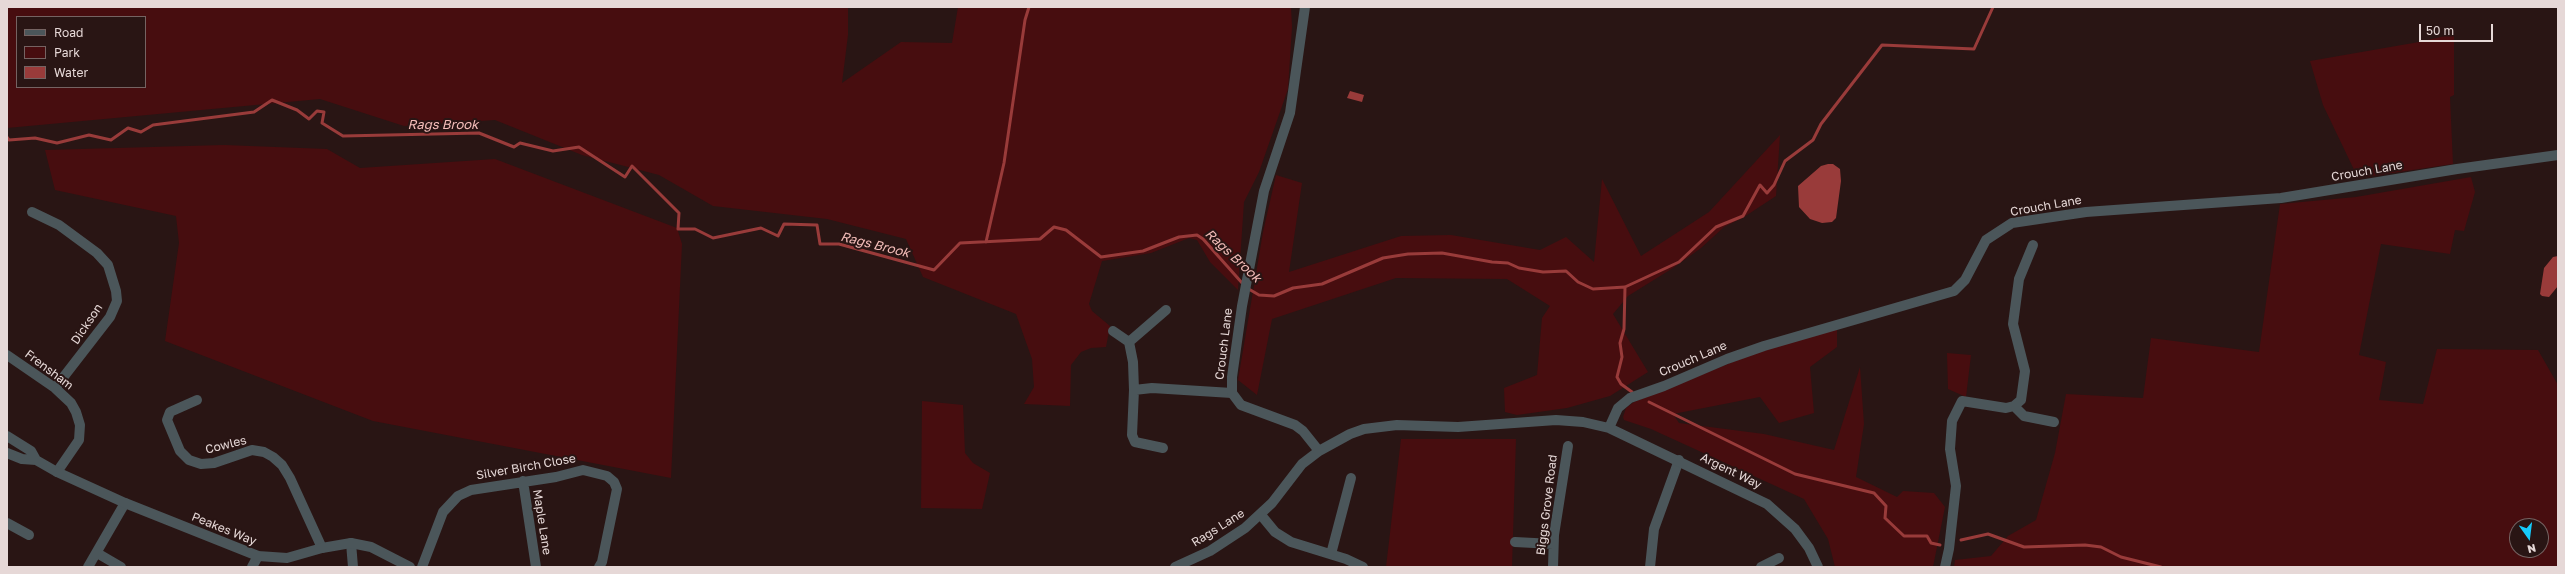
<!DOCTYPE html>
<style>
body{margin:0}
#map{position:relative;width:2565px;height:574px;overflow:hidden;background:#291514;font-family:"Golos Text",sans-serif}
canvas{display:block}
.frame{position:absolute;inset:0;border:8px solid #e6d8d7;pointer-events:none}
.legend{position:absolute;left:16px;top:16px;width:130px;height:72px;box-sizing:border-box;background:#291514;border:1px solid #756362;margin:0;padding:5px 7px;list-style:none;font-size:12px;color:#e6d8d7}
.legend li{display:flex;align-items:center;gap:8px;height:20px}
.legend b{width:20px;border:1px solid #756362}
.north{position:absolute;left:2509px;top:518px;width:40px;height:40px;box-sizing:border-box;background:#291514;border:1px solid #756362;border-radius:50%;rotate:166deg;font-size:11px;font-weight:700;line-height:16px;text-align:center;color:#e6d8d7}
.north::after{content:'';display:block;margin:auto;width:14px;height:18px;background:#16cafb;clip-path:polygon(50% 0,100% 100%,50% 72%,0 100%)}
.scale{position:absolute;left:2419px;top:24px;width:74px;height:18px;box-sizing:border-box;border:2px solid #e6d8d7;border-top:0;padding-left:5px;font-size:12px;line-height:14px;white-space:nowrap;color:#e6d8d7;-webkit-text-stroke:3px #291514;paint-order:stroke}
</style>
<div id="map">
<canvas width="2565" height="574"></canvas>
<div class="frame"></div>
<ul class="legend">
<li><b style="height:5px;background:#4b565a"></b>Road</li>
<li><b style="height:11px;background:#470d0f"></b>Park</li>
<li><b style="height:11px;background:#993b3a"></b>Water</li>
</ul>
<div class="north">N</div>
<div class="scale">50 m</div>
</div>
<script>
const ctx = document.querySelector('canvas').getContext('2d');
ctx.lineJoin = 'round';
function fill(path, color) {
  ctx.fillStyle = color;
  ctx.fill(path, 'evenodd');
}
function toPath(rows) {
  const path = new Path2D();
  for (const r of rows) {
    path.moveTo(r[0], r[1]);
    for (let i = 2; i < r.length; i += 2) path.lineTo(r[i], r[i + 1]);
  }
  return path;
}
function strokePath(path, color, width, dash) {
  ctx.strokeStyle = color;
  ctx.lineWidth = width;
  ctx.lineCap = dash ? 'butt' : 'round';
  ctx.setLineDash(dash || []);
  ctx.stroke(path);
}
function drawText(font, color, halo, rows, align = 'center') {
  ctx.font = font + ' "Golos Text",sans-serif';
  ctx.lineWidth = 4;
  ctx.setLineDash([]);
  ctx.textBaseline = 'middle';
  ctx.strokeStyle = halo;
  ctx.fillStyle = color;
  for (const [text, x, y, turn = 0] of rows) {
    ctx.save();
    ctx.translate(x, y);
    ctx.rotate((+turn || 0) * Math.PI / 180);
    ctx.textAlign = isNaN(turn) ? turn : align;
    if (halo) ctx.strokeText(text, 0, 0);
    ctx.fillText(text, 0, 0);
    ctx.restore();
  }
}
fill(toPath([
 [7,7,848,7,848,35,842,83,901,42,952,43,958,7,1291,7,1292,27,1288,89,1259,172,1244,202,1238,290,1210,262,1197,240,1189,238,1151,253,1102,261,1089,304,1092,311,1110,326,1106,347,1091,348,1081,352,1071,365,1070,406,1024,404,1034,387,1032,359,1016,314,923,277,906,239,827,219,713,206,659,175,582,155,495,120,404,126,320,99,7,128],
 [17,17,145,17,145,87,17,87],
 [2454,34,2454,95,2450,97,2453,164,2358,178,2323,105,2310,61,2419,42],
 [1780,135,1776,196,1744,217,1724,227,1701,248,1673,268,1628,296,1613,314,1648,372,1610,396,1567,408,1517,415,1505,412,1504,388,1537,375,1542,318,1550,306,1507,279,1396,278,1272,319,1257,395,1238,380,1263,232,1276,175,1302,183,1289,272,1401,236,1451,235,1540,250,1566,237,1594,262,1602,179,1641,256,1709,212],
 [224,145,327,149,360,168,495,159,677,228,682,244,671,478,373,421,165,341,179,243,176,216,55,190,45,150],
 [2471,177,2475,192,2464,231,2455,230,2450,254,2381,244,2359,355,2386,362,2379,400,2423,404,2437,349,2538,350,2558,385,2558,567,1954,567,1955,560,1991,556,2008,536,2036,520,2055,453,2066,394,2143,398,2151,338,2259,352,2280,204,2356,197],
 [2517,526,2541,526,2541,550,2517,550],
 [1837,329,1837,347,1810,367,1814,413,1779,423,1760,397,1673,414,1679,423,1764,434,1834,450,1860,367,1864,424,1856,477,1897,497,1903,491,1934,493,1945,507,1933,567,1835,567,1828,539,1804,499,1651,429,1624,420,1623,417,1626,408,1634,402,1765,349],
 [1947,353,1971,355,1966,397,1948,389],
 [922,401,963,405,965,453,973,463,990,473,982,509,921,508],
 [1401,439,1516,439,1512,567,1386,567]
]), '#470d0f');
fill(toPath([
 [1350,91,1364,95,1362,102,1347,98],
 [1828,164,1833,164,1840,169,1841,181,1836,218,1832,222,1822,223,1810,219,1799,207,1798,186,1821,166],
 [2558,256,2558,286,2549,297,2542,296,2540,294,2544,268,2553,257]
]), '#993b3a');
strokePath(toPath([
 [7,137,9,140,35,138,57,143,89,135,111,140,128,128,141,132,153,125,254,112,272,100,297,110,309,119,317,111,324,112,322,123,343,136,479,133,514,147,520,143,553,151,579,147,625,177,632,166,679,213,678,229,695,229,713,238,761,228,778,236,784,224,817,225,820,244,839,244,934,270,960,243,1040,239,1054,227,1066,230,1101,257,1143,251,1179,237,1197,235,1203,239,1243,284],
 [986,242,1004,163,1025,20,1029,7],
 [1625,287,1624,329,1620,343,1622,357,1617,377,1621,384,1632,392],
 [1247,288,1259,295,1274,296,1293,288,1322,284,1383,258,1408,254,1442,253,1492,262,1508,263,1519,268,1543,272,1566,271,1578,282,1593,289,1625,287,1679,262,1716,227,1743,216,1760,185,1767,193,1774,185,1785,161,1813,140,1821,124,1882,45,1974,49,1993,7],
 [1649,402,1795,474,1874,493,1886,506,1885,518,1904,536,1927,536,1931,543,1940,545],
 [1961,540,1988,534,2024,547,2085,545,2101,547,2121,557,2161,567]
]), '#993b3a', 3);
strokePath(toPath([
 [32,212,59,225,97,253,108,265,116,291,117,301,110,317,55,388],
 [1113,331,1129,342],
 [7,355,55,388,71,403,76,412,80,425,79,440,57,472],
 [1134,390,1152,388,1232,393],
 [197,400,170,412,167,420,180,451,189,460,201,464,214,463,252,450,264,452,273,457,282,465,290,478,322,548],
 [2014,406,2024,416,2054,422],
 [1163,448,1135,442,1132,435,1134,390,1133,362,1129,342,1166,310],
 [523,481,536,567],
 [1261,515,1275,532,1291,542,1346,559,1363,567],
 [7,523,29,535],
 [1515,542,1553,544],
 [351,543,353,567],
 [97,553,121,567],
 [1331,554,1351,478],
 [88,567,125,503],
 [252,567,258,556],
 [422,567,443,512,458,496,471,490,556,477,583,470,607,476,614,482,617,489,602,562,599,567],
 [1553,567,1554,535,1568,446],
 [1650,567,1654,529,1679,460],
 [1761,567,1779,558],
 [1945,567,1949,549,1956,486,1950,449,1952,421,1962,401,2006,408,2014,406,2021,400,2025,371,2013,324,2019,279,2033,245]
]), '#4b565a', 10);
strokePath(toPath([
 [1305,7,1290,113,1264,191,1242,306,1232,377,1232,393,1241,405,1295,425,1303,431,1319,451],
 [1609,428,1618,408,1630,398,1664,386,1727,359,1764,346,1954,291,1965,280,1986,240,2012,223,2086,212,2281,198,2457,169,2558,155],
 [7,436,31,451,36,460],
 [7,453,22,459,36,460,57,472,125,503,258,556,287,558,322,548,351,543,371,547,410,567],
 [1175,567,1210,551,1245,528,1272,503,1302,464,1319,451,1350,434,1364,429,1397,425,1458,427,1556,420,1583,422,1609,428,1767,504,1795,529,1809,548,1818,567]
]), '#4b565a', 10);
drawText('12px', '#e6d8d7', '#291514', [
 ["Crouch Lane",2367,171,-10],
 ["Crouch Lane",2046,206,-10],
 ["Dickson",87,324,-56],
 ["Crouch Lane",1224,344,-83],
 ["Crouch Lane",1693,359,-23],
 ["Frensham",49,370,37],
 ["Cowles",226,445,-14],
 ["Silver Birch Close",526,467,-10],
 ["Argent Way",1731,471,26],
 ["Biggs Grove Road",1547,505,-83],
 ["Maple Lane",542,522,81],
 ["Rags Lane",1218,528,-32],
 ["Peakes Way",224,529,22]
]);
drawText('italic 13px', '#f2bcb8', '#291514', [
 ["Rags Brook",443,125],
 ["Rags Brook",875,245,14],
 ["Rags Brook",1233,256,43]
]);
</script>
